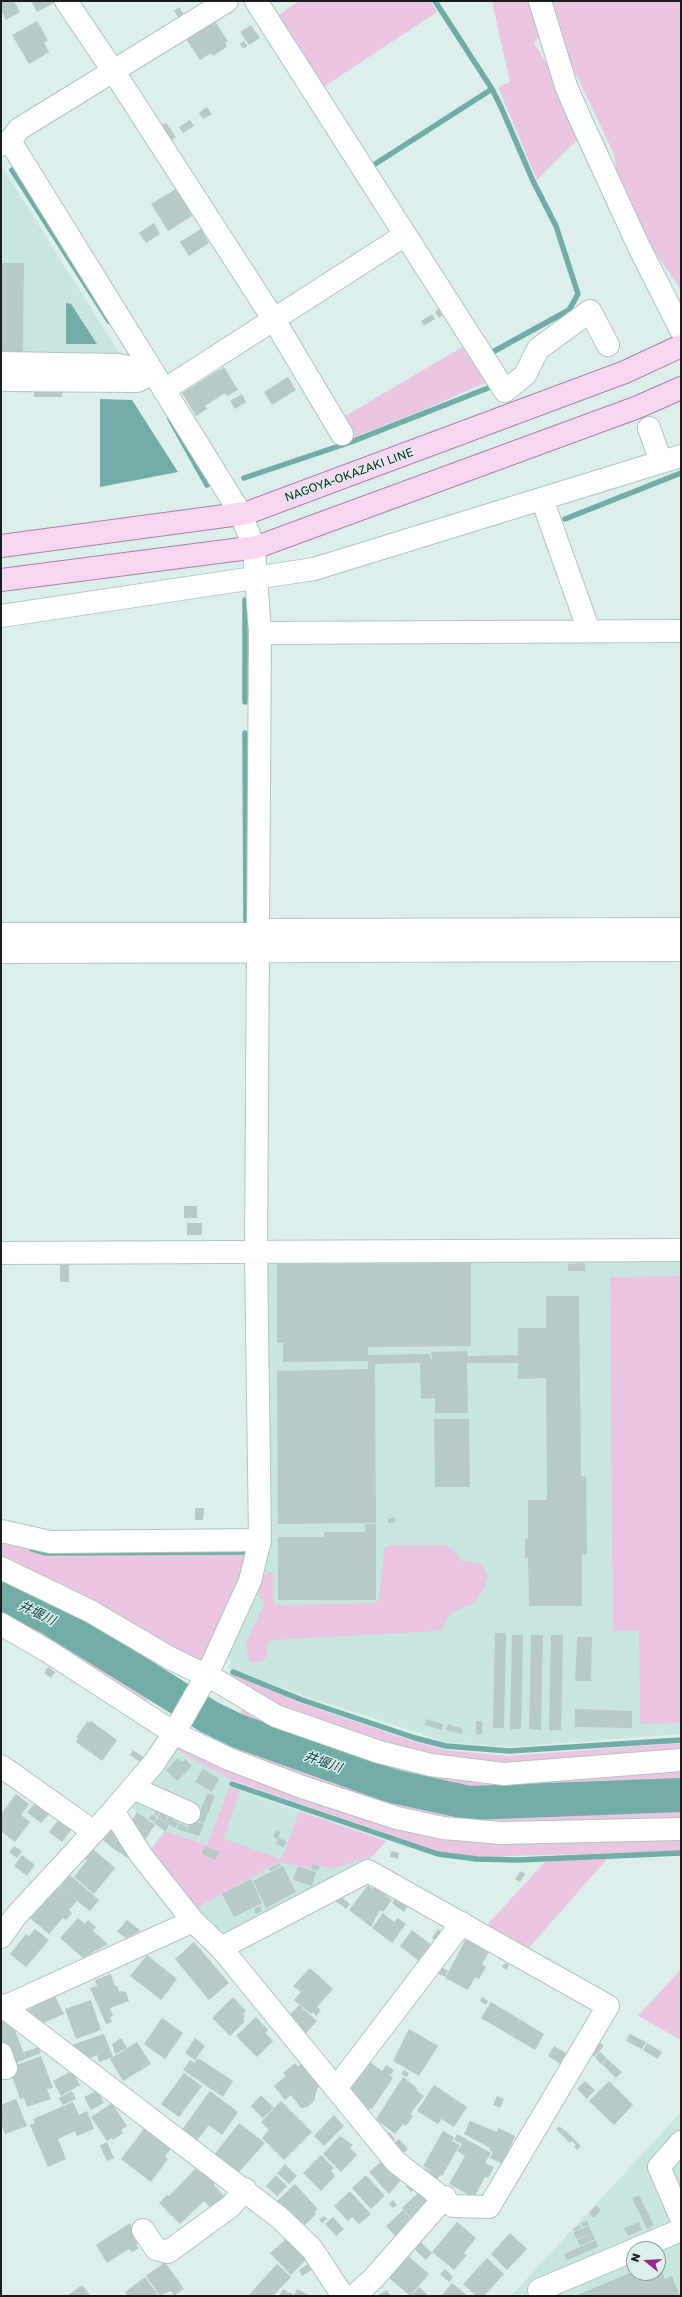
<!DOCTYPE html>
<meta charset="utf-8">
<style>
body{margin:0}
#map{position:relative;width:682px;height:2297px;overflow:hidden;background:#dcefec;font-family:"Golos Text",sans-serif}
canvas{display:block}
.frame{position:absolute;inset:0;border:2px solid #171e1d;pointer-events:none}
.north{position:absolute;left:626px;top:2241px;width:40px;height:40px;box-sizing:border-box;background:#dcefec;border:1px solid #8d9b99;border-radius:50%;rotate:288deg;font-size:11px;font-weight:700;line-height:16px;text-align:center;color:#171e1d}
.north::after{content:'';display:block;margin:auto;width:14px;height:18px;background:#97298a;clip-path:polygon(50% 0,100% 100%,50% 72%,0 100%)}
</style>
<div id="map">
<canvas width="682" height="2297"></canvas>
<div class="frame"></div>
<div class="north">N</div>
</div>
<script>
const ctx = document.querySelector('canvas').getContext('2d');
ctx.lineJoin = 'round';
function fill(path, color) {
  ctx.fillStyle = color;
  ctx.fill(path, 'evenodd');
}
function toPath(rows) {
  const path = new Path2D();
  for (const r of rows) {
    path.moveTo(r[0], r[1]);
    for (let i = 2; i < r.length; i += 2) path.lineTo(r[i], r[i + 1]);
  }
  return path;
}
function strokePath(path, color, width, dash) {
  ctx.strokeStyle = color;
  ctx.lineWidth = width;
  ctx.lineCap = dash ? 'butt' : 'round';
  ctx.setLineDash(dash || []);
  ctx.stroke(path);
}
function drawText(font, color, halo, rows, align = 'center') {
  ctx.font = font + ' "Golos Text","Noto Sans JP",sans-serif';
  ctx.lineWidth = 3;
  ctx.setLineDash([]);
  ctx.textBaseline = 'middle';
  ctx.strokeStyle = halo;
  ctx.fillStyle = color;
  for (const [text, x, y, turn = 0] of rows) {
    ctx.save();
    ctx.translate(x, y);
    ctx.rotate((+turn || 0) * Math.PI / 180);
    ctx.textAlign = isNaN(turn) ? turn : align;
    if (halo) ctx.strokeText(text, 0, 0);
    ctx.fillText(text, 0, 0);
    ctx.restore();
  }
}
fill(toPath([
 [1,165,123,359,1,358],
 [681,1259,681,1734,509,1747,446,1742,305,1696,228,1668,232,1660,225,1657,268,1541,268,1261],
 [173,1748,232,1780,229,1787,386,1841,367,1863,222,1939,147,1855,165,1831,127,1805],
 [681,2112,681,2296,511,2296],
 [634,2249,658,2249,658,2273,634,2273]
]), '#c9e6e1');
fill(toPath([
 [299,1,430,1,437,12,319,90,273,19],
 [492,1,532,1,542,33,534,43,555,77,579,138,537,180,498,87,510,82],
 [546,1,681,1,681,290,647,240,620,193,614,154,554,28],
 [464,346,487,382,423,410,352,438,340,419],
 [681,1276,681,1723,640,1724,639,1631,613,1631,610,1277],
 [1,1541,46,1555,252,1554,201,1665,1,1560],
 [389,1545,445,1545,455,1551,460,1560,481,1564,488,1575,484,1589,475,1602,450,1614,440,1631,272,1640,268,1643,267,1656,260,1662,252,1663,248,1659,246,1643,264,1604,259,1596,259,1585,262,1577,270,1572,273,1574,274,1603,277,1605,375,1603,379,1600,384,1549],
 [1,1601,40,1619,116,1664,145,1685,152,1692,143,1706,1,1619],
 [224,1671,300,1703,412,1741,445,1750,508,1756,681,1743,681,1756,471,1767,278,1713,221,1677],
 [243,1703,427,1770,681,1767,681,1784,515,1797,478,1797,442,1792,396,1780,283,1740,241,1722],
 [228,1736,234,1736,280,1755,394,1794,457,1808,503,1812,544,1812,681,1807,681,1824,445,1824,220,1748],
 [176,1743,398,1823,681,1833,681,1851,477,1857,438,1851,232,1780,173,1748],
 [229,1787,240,1790,224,1839,282,1859,299,1811,386,1841,373,1856,330,1869,312,1863,310,1868,279,1862,193,1910,147,1855,165,1831,207,1845],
 [607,1859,525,1952,484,1928,546,1861],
 [681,1969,681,2040,638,2016]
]), '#eac6e3');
fill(toPath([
 [66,303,71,304,97,344,66,344],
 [100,399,132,400,178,472,100,487]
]), '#72ada5');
strokePath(toPath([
 [435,1,492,89,501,107,533,181,556,226,578,294,569,310,489,354,490,355],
 [372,166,492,89],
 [12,170,109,321],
 [170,419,207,485],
 [244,478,351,442,488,388],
 [565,519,681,473],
 [245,600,245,702],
 [245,733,246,925],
 [32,1549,46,1553,244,1552],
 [233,1672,302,1700,415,1738,446,1746,509,1751,681,1740],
 [232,1784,438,1854,477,1859,518,1860,681,1853]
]), '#72ada5', 5.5);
strokePath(toPath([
 [1,1595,48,1617,209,1717,238,1731,392,1786,470,1803,681,1795]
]), '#72ada5', 34);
fill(toPath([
 [1,1,14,1,20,12,6,20,1,10],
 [31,1,55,1,56,2,37,12],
 [179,7,185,16,180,20,174,11],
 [214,20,228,41,225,43,227,47,213,56,211,53,200,60,186,39],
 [37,21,48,40,44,43,49,52,29,64,12,35],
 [251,25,260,38,249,45,240,32],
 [244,41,247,46,243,49,240,44],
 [207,107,212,114,203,119,199,113],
 [190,120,194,126,183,133,179,127],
 [166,123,176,137,169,142,159,127],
 [176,189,177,191,179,190,193,212,191,213,192,216,168,231,151,204],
 [154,223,160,234,146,243,139,233],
 [201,229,209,243,189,256,180,242],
 [1,263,24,263,23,352,1,352],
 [439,308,444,314,439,318,435,312],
 [432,314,435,319,424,326,421,321],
 [224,367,238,390,227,396,225,393,205,406,207,409,196,416,182,393],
 [288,377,296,390,272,405,264,392],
 [34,387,62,387,62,397,34,397],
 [242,394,246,402,235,409,230,401],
 [184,1206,197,1206,197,1218,184,1218],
 [187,1223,202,1223,202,1235,187,1235],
 [471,1263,471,1346,368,1347,368,1355,430,1354,430,1359,432,1359,431,1352,467,1351,468,1356,518,1355,518,1328,546,1328,546,1296,579,1296,581,1476,586,1477,587,1554,582,1554,582,1606,529,1606,528,1558,525,1558,525,1539,528,1539,528,1500,547,1500,546,1378,518,1379,518,1363,467,1363,468,1413,435,1413,435,1398,421,1399,420,1363,375,1364,376,1523,278,1524,277,1371,368,1369,368,1361,283,1362,283,1343,277,1343,277,1264],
 [585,1263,585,1271,568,1271,568,1264],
 [60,1265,69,1265,69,1282,60,1282],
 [434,1419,469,1419,470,1487,435,1487],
 [195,1508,204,1508,203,1520,195,1520],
 [388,1518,395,1518,394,1523,388,1523],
 [365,1524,376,1524,376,1600,278,1600,278,1537,324,1537,324,1532,365,1532],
 [495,1633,506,1633,504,1728,493,1728],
 [512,1635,523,1635,521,1729,510,1729],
 [531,1635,543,1635,541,1730,529,1729],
 [551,1635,563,1635,561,1730,549,1730],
 [577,1637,592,1637,591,1681,575,1681],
 [48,1667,55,1672,51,1678,44,1673],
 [575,1709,632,1711,632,1728,575,1727],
 [426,1719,443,1724,442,1730,425,1725],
 [88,1721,90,1723,91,1721,117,1740,102,1761,76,1742,78,1739,76,1737],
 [476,1721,482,1721,482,1734,476,1734],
 [448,1724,463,1729,462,1734,446,1730],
 [133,1750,145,1758,142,1763,130,1755],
 [178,1758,182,1762,185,1759,192,1766,177,1781,166,1770],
 [203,1769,219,1779,212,1792,195,1782],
 [208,1793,215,1796,204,1823,196,1820],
 [16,1794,29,1804,21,1815,30,1822,15,1842,1,1831,1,1814],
 [35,1803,49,1814,41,1823,27,1812],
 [156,1811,159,1813,157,1816,154,1814],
 [161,1811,168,1816,165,1822,158,1817],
 [137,1812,155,1825,145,1840,139,1836,141,1833,131,1826,130,1823],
 [152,1814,157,1818,154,1822,149,1818],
 [169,1817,178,1823,175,1828,165,1822],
 [158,1818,169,1825,165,1831,154,1823],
 [59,1819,72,1829,62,1842,49,1832],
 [191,1820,204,1824,199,1836,187,1832],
 [179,1823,188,1827,186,1832,177,1829],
 [112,1824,122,1834,111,1847,100,1837],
 [276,1830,280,1832,278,1839,273,1837],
 [122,1835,134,1862,111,1847],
 [278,1838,286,1841,284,1847,276,1844],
 [14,1846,22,1851,17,1858,9,1852],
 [205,1846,219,1852,215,1860,201,1854],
 [92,1848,115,1868,94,1894,74,1877,87,1860,84,1858],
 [391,1851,399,1853,398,1859,390,1857],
 [22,1855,35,1865,27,1876,14,1866],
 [279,1863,281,1866,271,1871,269,1868],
 [312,1864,320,1866,318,1871,311,1869],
 [283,1866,296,1892,266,1908,253,1881],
 [298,1866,316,1872,312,1886,293,1880],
 [521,1871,525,1874,520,1882,515,1879],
 [70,1875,99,1900,90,1911,60,1887],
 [251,1879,262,1903,234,1917,222,1894],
 [56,1883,77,1901,69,1910,72,1913,66,1920,63,1918,49,1934,30,1918],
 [368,1885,373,1889,375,1887,392,1900,383,1912,380,1910,371,1927,349,1910],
 [337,1894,350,1904,346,1909,333,1899],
 [397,1897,408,1906,404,1912,392,1903],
 [260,1906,262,1911,256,1914,254,1909],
 [383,1913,394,1922,398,1918,406,1924,392,1943,372,1928],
 [78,1918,85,1924,88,1920,96,1927,93,1931,108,1944,83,1958,60,1938],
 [127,1920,141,1931,126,1938,117,1932],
 [35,1929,49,1940,26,1967,10,1954,26,1934,29,1936],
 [438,1929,442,1933,436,1941,432,1938],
 [412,1930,433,1946,420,1962,400,1946],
 [466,1939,489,1952,482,1964,486,1967,479,1979,475,1977,468,1990,445,1978],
 [194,1942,229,1983,209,2000,175,1959],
 [147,1955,177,1979,161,2000,130,1976],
 [505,1963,509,1965,507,1970,502,1967],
 [438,1965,448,1971,445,1977,434,1971],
 [310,1968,333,1989,317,2007,321,2010,316,2016,313,2012,311,2014,294,2000,301,1992,293,1986],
 [111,1974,115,1986,117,1986,119,1991,126,1992,129,2001,110,2008,113,2016,110,2017,112,2022,106,2024,90,1988,97,1986,95,1980],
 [55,1996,64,2014,38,2025,31,2019,27,2010,31,2009,30,2007],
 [233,1997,246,2011,243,2014,245,2016,243,2019,245,2021,230,2036,212,2018],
 [482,1997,488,2001,486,2005,480,2001],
 [91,2000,101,2030,76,2039,65,2009],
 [491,2002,544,2034,535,2050,481,2018],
 [299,2005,317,2021,306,2033,288,2017],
 [256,2017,268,2030,265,2033,273,2041,257,2057,236,2036],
 [162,2018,183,2033,165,2059,144,2044],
 [6,2019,9,2027,13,2025,26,2059,10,2065,1,2040,1,2021],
 [409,2029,438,2046,419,2076,393,2061],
 [104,2034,113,2057,99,2062,97,2055,84,2060,75,2054,72,2045],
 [630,2034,646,2042,642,2049,626,2041],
 [121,2038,127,2048,115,2054,112,2044],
 [195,2038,205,2046,195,2060,185,2053],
 [598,2040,604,2046,594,2057,589,2052],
 [137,2042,151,2064,123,2081,110,2059],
 [647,2043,662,2052,658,2059,643,2050],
 [554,2046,566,2053,560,2064,548,2056],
 [39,2047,41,2053,26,2059,24,2052],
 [600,2052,607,2058,601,2064,595,2057],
 [41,2056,53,2088,47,2089,51,2099,27,2107,24,2098,20,2099,12,2076,17,2074,14,2066],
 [198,2058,233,2081,223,2097,183,2070,190,2060,194,2063],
 [607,2059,622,2072,616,2078,602,2064],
 [367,2060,382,2071,386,2065,394,2070,390,2076,386,2073,393,2078,372,2109,370,2108,367,2113,351,2094,353,2091,348,2088],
 [295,2063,298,2067,302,2063,320,2086,317,2089,314,2101,307,2107,301,2108,291,2095,285,2100,274,2086,286,2076,283,2073],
 [404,2070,409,2073,407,2077,401,2074],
 [72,2071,80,2085,61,2096,53,2081],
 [184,2073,202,2086,179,2117,161,2104],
 [403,2077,417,2088,416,2090,424,2096,410,2114,413,2116,406,2126,403,2124,395,2134,376,2119],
 [585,2081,595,2090,587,2099,577,2089],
 [609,2081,633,2105,614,2125,589,2101],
 [434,2085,467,2107,454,2127,441,2119,438,2124,417,2111],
 [98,2090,104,2103,91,2110,84,2097],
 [72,2091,76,2099,63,2105,59,2098],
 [210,2091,238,2112,222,2135,209,2125,196,2142,181,2131],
 [261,2095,274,2108,263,2118,251,2106],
 [497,2096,504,2099,500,2108,493,2105],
 [16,2099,27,2126,5,2134,1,2123,1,2105],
 [281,2101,312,2132,284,2160,262,2138,269,2130,261,2122],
 [73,2102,79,2115,87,2111,94,2129,77,2136,75,2131,58,2139,66,2159,48,2167,30,2125,35,2123,33,2119],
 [112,2103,127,2126,121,2130,123,2133,113,2140,112,2138,107,2141,91,2117],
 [334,2115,344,2126,324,2146,314,2136],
 [470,2121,497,2132,498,2128,515,2136,503,2164,490,2158,493,2152,489,2150,490,2148,464,2134],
 [239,2123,265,2143,238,2173,214,2155],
 [147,2125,174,2145,165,2156,168,2159,151,2182,121,2159],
 [559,2126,564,2130,561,2134,556,2129],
 [565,2130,581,2146,577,2150,574,2147,576,2145,572,2141,570,2143,561,2134],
 [443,2131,454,2137,452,2141,460,2145,442,2176,440,2175,435,2184,420,2176,425,2168,436,2173,423,2166],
 [389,2132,395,2139,390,2143,384,2135],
 [457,2134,491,2153,485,2163,494,2167,488,2178,485,2177,474,2198,449,2184,465,2156,457,2151,462,2144,454,2140],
 [340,2136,353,2145,350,2148,357,2155,341,2172,323,2154],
 [399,2139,408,2149,401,2155,392,2145],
 [107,2142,114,2158,107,2161,100,2146],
 [321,2155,334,2168,331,2171,335,2176,321,2191,303,2173],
 [383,2160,401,2180,389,2194,369,2172],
 [200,2164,215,2183,214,2185,227,2199,215,2212,204,2201,180,2224,159,2203,167,2195,169,2196],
 [285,2164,297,2176,289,2184,277,2173],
 [276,2175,287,2186,277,2196,266,2186],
 [366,2175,385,2196,371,2209,352,2188],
 [410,2182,416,2188,411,2192,406,2186],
 [295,2184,318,2209,314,2212,316,2214,305,2225,303,2223,300,2225,277,2201],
 [421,2190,432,2203,413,2220,402,2208],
 [350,2191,371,2214,359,2224,352,2217,348,2221,334,2206],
 [639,2195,654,2225,647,2229,632,2198],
 [393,2200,397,2205,393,2208,389,2204],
 [596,2205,601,2210,594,2218,589,2213],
 [403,2210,413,2221,396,2237,386,2226],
 [324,2216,327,2219,322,2223,319,2220],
 [333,2217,344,2229,336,2236,325,2224],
 [587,2221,589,2225,583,2227,581,2223],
 [457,2222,476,2238,464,2253,467,2255,454,2270,432,2252],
 [639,2222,642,2230,628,2236,624,2228],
 [130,2223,141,2241,136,2244,139,2248,132,2252,129,2249,107,2263,96,2245],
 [580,2225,581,2228,574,2231,573,2229],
 [589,2226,592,2233,576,2239,574,2232],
 [510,2233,527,2249,507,2270,491,2254],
 [592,2233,595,2239,580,2246,577,2240],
 [286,2239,306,2260,291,2275,270,2253],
 [418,2239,432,2253,426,2260,411,2246],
 [596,2240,598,2247,567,2260,564,2254],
 [406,2254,429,2274,410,2296,387,2276],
 [487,2258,504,2274,484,2296,476,2296,463,2284],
 [165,2262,184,2289,174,2296,171,2291,160,2296,146,2276],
 [658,2262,665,2279,672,2276,680,2296,575,2296,634,2271,634,2273,658,2273],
 [277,2264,291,2277,273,2296,248,2296],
 [308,2264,312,2270,302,2276,299,2270],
 [445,2269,453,2277,449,2282,440,2274],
 [145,2277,159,2296,128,2296,125,2292],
 [452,2283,468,2296,441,2296],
 [82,2285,91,2296,67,2296],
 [419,2287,429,2296,411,2296],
 [283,2289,294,2295,297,2289,311,2296,279,2296],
 [387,2290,391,2296,376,2296]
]), '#b8cac7');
const minor = toPath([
 [66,1,114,72,274,320,342,434],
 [256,1,505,391,525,375,538,349,590,311,608,345],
 [540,1,566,86,578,114,639,247,681,330],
 [1,145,10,141,19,129,227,1],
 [1,363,119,365,132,368,135,366],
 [1,380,137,381,153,374],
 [164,390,405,235],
 [649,428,661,462,681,456],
 [542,499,589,631],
 [1,616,314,569,661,462],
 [260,633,681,631],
 [1,934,249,934,267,930,681,929],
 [1,952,681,950],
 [1,1253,681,1250],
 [1,1531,50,1542,260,1540],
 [1,1568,90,1611,170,1658,219,1682,276,1716,379,1752,431,1765,504,1774,681,1760],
 [1,1624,49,1652,174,1733,229,1759,302,1787,397,1818,443,1828,501,1833,681,1829],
 [1,1766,94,1832],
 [133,1788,189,1813],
 [113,1811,141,1855,193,1921,221,1948,396,2162,453,2206,489,2207,608,2006,368,1871,221,1948],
 [1,1937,15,1917,113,1811,154,1763,174,1733,207,1675,250,1581,260,1540,256,1251,260,633,254,547,241,514,10,141],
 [1,2005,280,2218,312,2249,343,2296],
 [4,2007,193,1921],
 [1,2054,6,2068],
 [337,2087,462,1923],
 [681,2142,659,2167,681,2218],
 [143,2230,156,2249,168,2252,231,2206,245,2189],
 [636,2249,681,2230],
 [354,2296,373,2279,445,2197],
 [541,2296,539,2290,634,2250]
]);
const major = toPath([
 [1,546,247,513,625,372,681,346],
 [1,580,257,547,638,407,681,388]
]);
strokePath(minor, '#b2c4c1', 24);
strokePath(major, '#a783a2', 24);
strokePath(minor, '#fff', 22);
strokePath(major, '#f9d6f2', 22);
drawText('12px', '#171e1d', '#dcefec', [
 ["NAGOYA-OKAZAKI LINE",349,475,-20]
]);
drawText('italic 13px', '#063f3a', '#dcefec', [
 ["井堰川",37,1613,26],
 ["井堰川",323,1762,20]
]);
</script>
